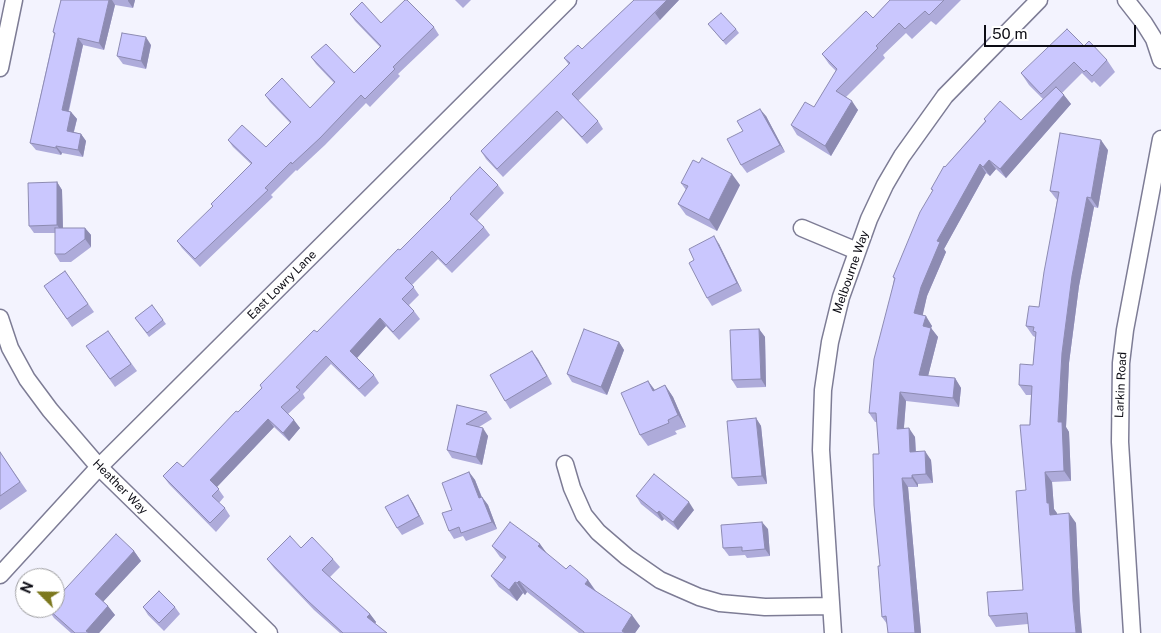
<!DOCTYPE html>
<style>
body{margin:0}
#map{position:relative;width:1161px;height:633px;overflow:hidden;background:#f3f3fe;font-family:"Public Sans",sans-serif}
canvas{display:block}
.north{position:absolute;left:15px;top:568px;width:50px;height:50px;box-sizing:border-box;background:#fff;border:1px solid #9e9ea1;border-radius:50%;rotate:293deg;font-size:14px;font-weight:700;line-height:20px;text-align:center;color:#0c0c14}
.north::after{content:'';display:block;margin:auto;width:18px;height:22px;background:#7c781e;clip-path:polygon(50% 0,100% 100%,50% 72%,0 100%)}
.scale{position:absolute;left:984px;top:25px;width:152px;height:22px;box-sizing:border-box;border:2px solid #0c0c14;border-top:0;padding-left:6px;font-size:15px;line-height:18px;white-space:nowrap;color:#0c0c14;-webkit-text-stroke:4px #fff;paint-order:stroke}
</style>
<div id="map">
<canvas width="1161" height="633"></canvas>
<div class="north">N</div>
<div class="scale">50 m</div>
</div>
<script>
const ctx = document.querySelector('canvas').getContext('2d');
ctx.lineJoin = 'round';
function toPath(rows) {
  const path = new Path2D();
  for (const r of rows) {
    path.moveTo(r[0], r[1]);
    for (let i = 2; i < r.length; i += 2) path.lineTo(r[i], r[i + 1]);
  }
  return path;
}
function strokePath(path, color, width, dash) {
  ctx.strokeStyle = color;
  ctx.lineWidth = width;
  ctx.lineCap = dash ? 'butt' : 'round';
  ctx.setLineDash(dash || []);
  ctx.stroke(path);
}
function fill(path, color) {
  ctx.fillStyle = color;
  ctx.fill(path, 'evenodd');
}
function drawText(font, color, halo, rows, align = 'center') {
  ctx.font = font + ' "Public Sans",sans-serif';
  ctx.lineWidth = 4;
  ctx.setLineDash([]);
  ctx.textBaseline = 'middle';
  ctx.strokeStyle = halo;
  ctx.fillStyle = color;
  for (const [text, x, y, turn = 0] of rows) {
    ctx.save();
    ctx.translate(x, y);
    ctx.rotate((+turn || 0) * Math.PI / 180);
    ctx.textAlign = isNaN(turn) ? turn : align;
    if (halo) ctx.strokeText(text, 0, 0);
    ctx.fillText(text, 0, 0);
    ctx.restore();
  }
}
const minor = toPath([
 [1126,0,1144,23,1154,39,1161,60],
 [0,68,14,0],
 [802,228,857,251],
 [0,318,10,348,27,379,50,410,99,467,269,633],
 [565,464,572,488,584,515,598,532,627,557,660,580,699,597,720,603,765,607,831,606],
 [0,575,99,467,568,0],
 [833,633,821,450,823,390,830,342,841,297,869,219,885,185,902,156,945,96,1039,0],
 [1132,633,1120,442,1121,363,1125,330,1161,139]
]);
strokePath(minor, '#7d7c95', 19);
strokePath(minor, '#fff', 16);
fill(toPath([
 [61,0,135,0,133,8,115,5,104,50,83,45,69,111,71,112,77,119,74,132,81,134,86,141,83,157,62,153,61,155,36,150,30,143,54,34,53,32],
 [455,0,471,0,463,8],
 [634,0,679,0,660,20,578,101,598,121,603,129,587,144,563,118,503,177,486,159,481,151,569,65,564,58,582,49],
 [890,0,961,0,936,25,931,21,912,39,906,33,883,55,885,58,846,97,858,110,831,156,797,135,791,125,814,107,836,71,829,64,822,54,873,18],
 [350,14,381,23,434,27,439,35,398,74,400,76,370,107,366,103,325,145,297,171,296,170,271,195,273,197,200,267,182,248,177,241,213,207,211,204,251,164,233,147,228,140,266,147,290,123,270,102,265,95,310,108,334,83,316,64,311,57,354,73,380,47,355,21],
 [708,24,736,29,739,33,726,45],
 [151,45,146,69,123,64,117,56],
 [1084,46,1107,60,1115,72,1100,87,1094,81,1092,83,1082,73,1062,93,1071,104,1006,178,996,169,990,176,986,173,944,249,946,252,927,296,922,316,932,326,931,328,938,337,928,376,955,378,961,388,959,407,906,401,904,428,915,437,916,451,931,460,933,483,918,484,918,487,908,487,921,633,888,633,887,624,882,617,880,566,879,454,877,422,875,422,869,413,894,279,893,277,933,191,931,189,945,167,985,121,984,119,1021,120,1043,99,1029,85,1021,73],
 [766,116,785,152,747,173,741,165,743,131],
 [1108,150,1098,208,1094,207,1079,286,1069,363,1066,427,1069,432,1071,481,1052,482,1054,509,1057,514,1076,523,1080,611,1028,624,996,627,989,616,1023,590,1026,490,1031,395,1026,395,1019,385,1033,365,1035,337,1033,336,1026,326,1039,307,1057,200,1050,191],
 [57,182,62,190,63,228,85,228,91,235,91,247,71,262,60,262,55,254,55,233,34,233,29,226],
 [681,183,740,185,717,231,686,215,678,204,686,190],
 [498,185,504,193,477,221,484,227,490,235,452,273,438,259,412,285,419,295,409,305,414,311,420,319,399,340,386,326,357,358,374,375,379,383,365,397,331,364,303,394,305,398,288,414,300,428,289,441,274,427,217,487,224,497,219,503,225,508,230,516,216,532,169,484,163,476,183,467,317,332,400,250],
 [719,244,742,291,712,306,707,298,694,260],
 [65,271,94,312,72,327,44,286],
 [152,305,166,324,149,337,135,318],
 [759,329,765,337,766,387,737,388,732,380],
 [108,331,137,371,115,387,86,346],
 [619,342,624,350,607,395,572,382,567,374],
 [532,351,552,384,510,409,505,401],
 [648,381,655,390,665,385,673,397,686,427,675,431,677,434,648,446,640,435],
 [457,405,487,412,492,419,479,427,488,436,482,465,452,458,447,450],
 [756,418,761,426,767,484,738,486,732,478],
 [0,452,27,491,0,510],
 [469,472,475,480,482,497,488,505,497,529,466,541,463,536,454,539,449,531,452,510],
 [408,495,413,503,424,524,402,535,397,528],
 [636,496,694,510,678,530,664,519,662,521,641,504],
 [768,529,770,556,747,558,745,555,729,556,723,548],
 [540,544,547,554,566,569,588,580,596,591,640,626,635,633,579,633,527,592,525,595,523,593,517,601,499,587,491,576,504,560,500,557,492,546],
 [301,548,333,559,340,567,330,577,370,614,376,622,375,624,387,633,340,633,314,610,274,568,267,559],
 [134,551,141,561,103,601,115,615,99,633,71,633,54,618,47,608],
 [143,607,175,607,180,614,164,631,148,615]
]), '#aeabda');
fill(toPath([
 [109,0,112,0,115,5,104,50,99,43],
 [128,0,135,0,133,8,128,1],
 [667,0,679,0,660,20,655,13],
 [146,37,151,45,146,69,141,61],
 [78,38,83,45,67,117,62,110],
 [1064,95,1071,104,1006,178,1000,169],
 [852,101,858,110,831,156,825,146],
 [760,109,766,116,785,152,780,145],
 [71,112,77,119,72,138,67,131],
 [81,134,86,141,83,157,78,150],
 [1101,140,1108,150,1098,208,1091,198],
 [56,146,62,153,61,155,56,148],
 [989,160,996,169,990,176,983,167],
 [980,164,986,173,944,249,946,252,927,296,921,323,914,313,921,287,937,241],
 [732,174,740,185,717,231,709,220],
 [57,182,62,190,63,233,57,225],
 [1087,197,1094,207,1079,286,1069,363,1066,427,1069,432,1071,481,1064,471,1058,422,1062,353,1072,276],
 [85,228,91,235,91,247,85,239],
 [714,236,719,244,742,291,737,283],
 [926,316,932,326,931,328,938,337,926,384,919,375,923,326],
 [380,318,386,326,356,359,350,351],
 [759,329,765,337,766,387,761,379],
 [619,342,624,350,607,395,601,387],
 [532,351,538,359,552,384,547,376],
 [955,378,961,388,959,407,953,398],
 [648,381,656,392,653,391],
 [665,385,673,397,686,427,678,415],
 [900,392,906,401,903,438,897,429],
 [756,418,761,426,767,484,762,476],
 [268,419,274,427,215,489,210,480],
 [294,420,300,428,289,441,283,433],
 [483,428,488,436,482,465,476,457],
 [909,428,915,437,916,461,910,452],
 [925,451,931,460,933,483,926,474],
 [469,472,475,480,485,506,479,498],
 [1045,472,1052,482,1054,509,1057,513,1058,525,1050,515,1047,503],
 [912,475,918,484,918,487,912,478],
 [902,478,908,487,921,633,915,633],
 [408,495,413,503,424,524,419,516],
 [482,497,488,505,497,529,492,522],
 [689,502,694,510,678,530,673,522],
 [659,511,664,519,662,521,657,513],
 [1069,513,1076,523,1080,611,1082,633,1076,633,1073,601],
 [762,522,768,529,770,556,765,549],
 [540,544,548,555,538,546],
 [134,551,141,561,102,603,95,594],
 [588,580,596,592,585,584],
 [519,581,527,592,525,595,517,583],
 [515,582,523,593,517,601,509,590],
 [108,606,115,615,99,633,88,633,86,631],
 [370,614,376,622,373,626,367,617],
 [632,615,640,626,635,633,623,633,622,631]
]), '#8d8bb2');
const building = toPath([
 [61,0,109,0,99,43,78,38,62,110,71,112,67,131,81,134,78,150,56,146,56,148,30,143,55,33,53,32,61,0],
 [405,0,407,0,434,27,393,67,395,69,365,99,361,95,320,138,292,164,291,162,265,188,268,190,195,259,177,241,213,206,211,204,252,163,228,140,242,125,266,147,291,122,265,95,282,78,310,108,335,82,311,57,326,44,354,73,381,46,350,14,362,2,381,23,405,0],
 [634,0,667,0,572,94,598,121,582,137,557,111,497,169,481,151,570,63,564,58,578,45,582,49,634,0],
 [890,0,944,0,929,15,925,11,905,29,899,23,876,46,878,48,836,91,852,101,825,146,791,125,805,102,814,107,837,69,822,54,866,11,873,18,890,0],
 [721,13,736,29,723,41,708,24,721,13],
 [1067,29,1084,46,1089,41,1107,60,1092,76,1086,70,1084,72,1074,62,1041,94,1021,73,1067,29],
 [122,33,146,37,141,61,117,56,122,33],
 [1056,87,1064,95,1000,169,989,160,983,167,980,164,937,241,940,242,921,287,914,313,926,316,923,326,931,328,919,375,955,378,953,398,900,392,897,429,909,428,910,452,925,451,926,474,912,475,912,478,902,478,915,633,888,633,886,616,882,617,878,566,880,566,874,505,873,454,879,454,876,413,869,413,874,359,895,278,893,277,920,212,933,190,931,189,944,166,945,167,986,121,984,119,1000,101,1021,120,1056,87],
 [760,109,780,145,741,165,727,139,743,131,737,121,760,109],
 [1060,133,1101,140,1091,198,1087,197,1072,276,1062,353,1058,422,1062,422,1064,471,1045,472,1047,503,1049,503,1050,515,1069,513,1073,601,1076,633,1029,633,1027,613,989,616,987,592,1023,590,1016,491,1026,490,1020,425,1030,425,1032,386,1019,385,1020,364,1033,365,1036,332,1033,331,1034,327,1026,326,1029,306,1039,307,1044,272,1059,192,1050,191,1060,133],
 [702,158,732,174,709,220,678,204,688,186,681,183,693,160,699,163,702,158],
 [480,167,498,185,470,214,484,227,446,265,432,251,405,278,414,287,402,299,414,311,393,332,380,318,350,351,374,375,359,389,326,356,296,387,300,390,281,407,294,420,283,433,268,419,210,480,219,489,212,496,225,508,210,523,163,476,177,462,183,467,236,411,238,412,262,388,260,385,314,330,317,332,398,249,400,250,451,199,450,198,480,167],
 [57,182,57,225,29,226,28,183,57,182],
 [55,228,85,228,85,239,65,254,55,254,55,228],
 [714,236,737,283,707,298,689,263,694,260,689,249,714,236],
 [65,271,88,304,67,319,44,286,65,271],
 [152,305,163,320,147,333,135,318,152,305],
 [584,329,619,342,601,387,567,374,584,329],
 [759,329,761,379,732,380,730,330,759,329],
 [108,331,131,364,110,379,86,346,108,331],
 [532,351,547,376,505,401,490,375,532,351],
 [648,381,653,391,665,385,678,415,668,420,669,423,640,435,621,393,648,381],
 [457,405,487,412,466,424,483,428,476,457,447,450,457,405],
 [756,418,762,476,732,478,727,421,756,418],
 [0,452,20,482,0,496,0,452],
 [469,472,479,498,482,497,492,522,461,533,459,527,449,531,442,513,452,510,442,483,469,472],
 [654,474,689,502,673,522,659,511,657,513,636,496,654,474],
 [408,495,419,516,397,528,385,507,408,495],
 [510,522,540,544,538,546,566,569,570,565,588,580,585,584,632,615,622,631,625,633,584,633,584,632,519,581,517,583,515,582,509,590,491,576,506,557,492,546,510,522],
 [762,522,765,549,742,551,742,547,723,548,721,525,762,522],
 [116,534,134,551,95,594,108,606,86,631,89,633,75,633,47,608,55,608,55,600,116,534],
 [290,536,301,548,312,537,333,559,322,570,370,614,367,617,387,633,343,633,308,601,267,559,290,536],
 [159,591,175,607,159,623,143,607,159,591]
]);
fill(building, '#cac7fe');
strokePath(building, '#8d8bb2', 1);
drawText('12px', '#0c0c14', '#fff', [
 ["Melbourne Way",851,272,-71],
 ["East Lowry Lane",282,285,-45],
 ["Larkin Road",1121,385,-87],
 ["Heather Way",120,487,45]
]);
</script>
